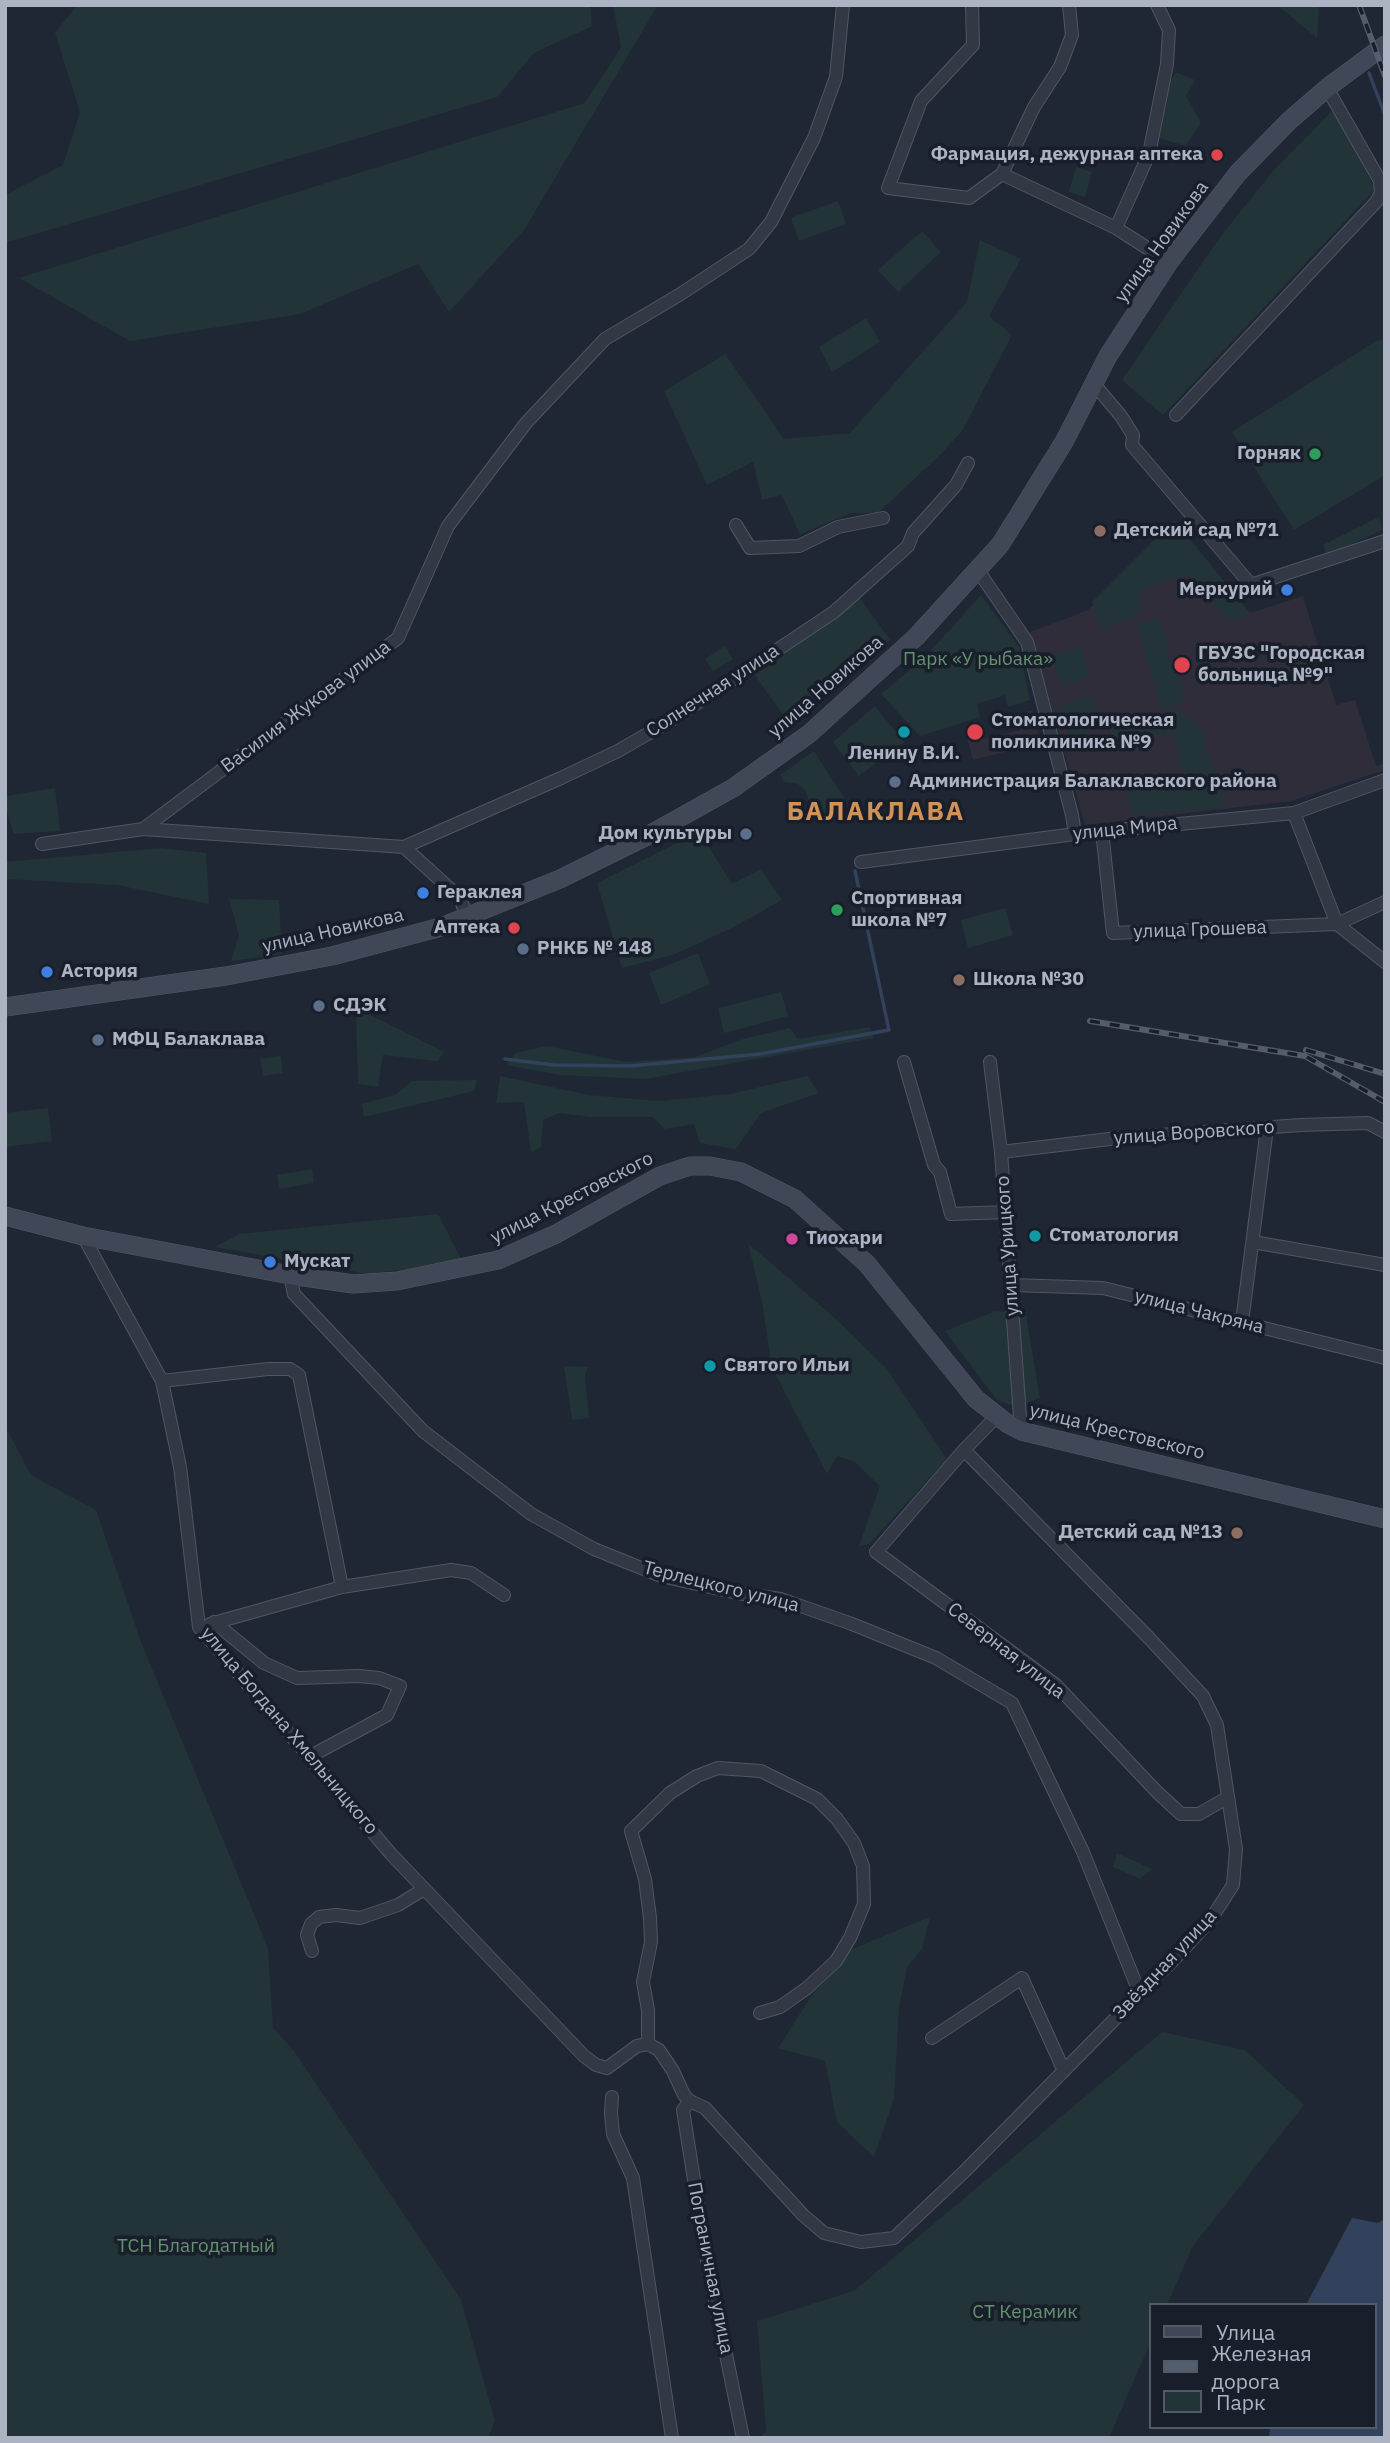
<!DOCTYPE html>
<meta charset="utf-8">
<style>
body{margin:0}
#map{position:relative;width:1390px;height:2443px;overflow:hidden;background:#1f2735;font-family:"IBM Plex Sans",sans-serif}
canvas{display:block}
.frame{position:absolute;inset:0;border:7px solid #acb3c3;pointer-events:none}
.legend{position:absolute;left:1149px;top:2303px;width:228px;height:126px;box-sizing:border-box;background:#181e2a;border:2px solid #535a67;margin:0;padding:9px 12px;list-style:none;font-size:21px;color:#acb3c3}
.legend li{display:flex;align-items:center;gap:14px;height:35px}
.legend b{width:35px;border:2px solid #535a67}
</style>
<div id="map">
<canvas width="1390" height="2443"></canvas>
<div class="frame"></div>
<ul class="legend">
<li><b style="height:9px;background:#404858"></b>Улица</li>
<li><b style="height:9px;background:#545d6d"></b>Железная дорога</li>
<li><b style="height:19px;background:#223437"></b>Парк</li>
</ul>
</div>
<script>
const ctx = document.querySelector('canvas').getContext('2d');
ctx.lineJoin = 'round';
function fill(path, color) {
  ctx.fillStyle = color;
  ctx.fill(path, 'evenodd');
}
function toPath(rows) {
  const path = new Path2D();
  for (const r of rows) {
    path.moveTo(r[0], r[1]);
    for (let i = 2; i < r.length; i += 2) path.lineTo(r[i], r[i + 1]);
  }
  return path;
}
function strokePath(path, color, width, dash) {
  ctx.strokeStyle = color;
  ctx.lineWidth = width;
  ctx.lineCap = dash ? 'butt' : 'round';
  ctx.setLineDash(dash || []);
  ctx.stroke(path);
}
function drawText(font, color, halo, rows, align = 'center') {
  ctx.font = font + ' "IBM Plex Sans",sans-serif';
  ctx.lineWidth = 7;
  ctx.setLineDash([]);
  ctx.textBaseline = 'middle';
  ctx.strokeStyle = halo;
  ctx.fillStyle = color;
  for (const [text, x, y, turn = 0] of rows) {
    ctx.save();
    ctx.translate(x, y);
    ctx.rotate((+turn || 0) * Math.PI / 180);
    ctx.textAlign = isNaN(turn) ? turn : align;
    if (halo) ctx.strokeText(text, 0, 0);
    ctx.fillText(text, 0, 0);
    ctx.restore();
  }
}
fill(toPath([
 [1174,520,1250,613,1303,596,1336,705,1355,700,1376,766,1385,764,1385,770,1291,801,1085,825,1030,632,1088,610],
 [1032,710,1040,743,973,760,965,730,980,726,984,739,1020,730,1016,715]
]), '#2f2d3a');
fill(toPath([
 [77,5,590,5,592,26,534,53,497,97,5,243,5,195,63,165,80,112,55,33],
 [613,5,658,5,524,230,449,312,418,264,300,314,130,341,19,278,585,103,621,47],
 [1277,5,1319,5,1317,38],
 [1176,72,1195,80,1186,96,1201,122,1186,146,1159,138,1169,84],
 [1333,110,1375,189,1163,415,1122,380,1220,237,1273,171],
 [1076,167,1092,172,1085,197,1069,192],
 [838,201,846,224,799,241,791,218],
 [922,231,941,252,898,292,878,270],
 [980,240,1021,259,989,316,1012,335,962,431,941,454,878,513,851,513,800,534,782,495,762,500,753,462,707,485,664,391,725,354,784,439,850,433,967,302],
 [866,318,880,342,832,372,819,347],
 [1385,339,1385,475,1294,530,1232,432,1376,341],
 [1379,517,1382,530,1327,556,1323,545],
 [1174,520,1250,613,1233,622,1200,592,1188,575,1139,591,1140,614,1101,629,1092,602],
 [981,595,1019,647,1030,700,1008,707,1005,695,977,704,980,717,920,736,881,694,925,657],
 [860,598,890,640,790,725,754,674],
 [1160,617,1168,643,1166,648,1171,666,1176,669,1185,702,1161,709,1137,625],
 [725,646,733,659,713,671,705,659],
 [1081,647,1089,678,1061,686,1052,655],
 [1093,695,1103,727,1070,737,1061,705],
 [875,706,904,742,859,776,833,742],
 [1179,710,1201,729,1225,807,1133,815,1127,791,1183,777,1174,733,1114,745,1110,730],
 [814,751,845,799,812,821,805,813,810,803,805,790,798,784,784,782,780,775],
 [55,788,60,831,14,834,5,806,5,796],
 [699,832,732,884,761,869,782,900,734,927,673,955,622,968,597,883],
 [161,848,206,853,209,904,117,885,5,879,5,862],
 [229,899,279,900,282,954,231,961,239,935],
 [1005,908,1013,935,968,948,961,920],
 [698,953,710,984,661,1005,649,973],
 [781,992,788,1016,724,1033,718,1008],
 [356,1008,444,1052,438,1061,383,1055,378,1087,358,1084],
 [870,1027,874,1038,645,1079,560,1075,506,1065,516,1053,547,1046,626,1062,695,1057,746,1038,790,1028,798,1039],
 [281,1056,283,1073,263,1076,260,1059],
 [500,1076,589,1095,660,1101,730,1094,807,1076,819,1093,761,1113,736,1149,700,1143,694,1124,665,1129,653,1117,591,1117,559,1113,543,1120,541,1147,531,1152,524,1102,496,1103],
 [477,1080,474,1091,364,1117,362,1104,395,1095,412,1081],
 [48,1108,52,1141,5,1147,5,1113],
 [312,1169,314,1183,279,1189,277,1175],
 [438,1214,463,1262,368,1274,215,1247,239,1234],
 [748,1243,837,1320,887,1369,947,1459,869,1544,859,1546,880,1486,855,1462,837,1456,827,1474,772,1368,762,1302],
 [996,1311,1026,1315,1040,1398,1016,1407,997,1400,945,1331],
 [564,1366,588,1367,585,1376,589,1418,572,1420],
 [5,1426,31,1475,96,1510,141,1642,268,1948,273,2028,294,2051,461,2300,495,2421,488,2438,5,2438],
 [1117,1853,1152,1869,1140,1879,1113,1867],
 [930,1917,922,1949,907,1967,899,2008,894,2099,874,2157,837,2122,825,2061,778,2048,812,1995,852,1949],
 [1162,2032,1245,2050,1304,2105,1193,2246,1167,2305,1150,2305,1150,2344,1109,2438,760,2438,766,2430,757,2321,854,2291]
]), '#223437');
fill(toPath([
 [1352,2218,1378,2223,1385,2219,1385,2438,1269,2438,1270,2427,1374,2427,1374,2305,1306,2305]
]), '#32425c');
strokePath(toPath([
 [1369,73,1385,115],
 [505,1059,554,1065,630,1066,760,1054,889,1030,855,871]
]), '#32425c', 3.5);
const minor = toPath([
 [972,5,973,45,921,101,888,188,969,198,1002,174,1034,107,1060,67,1072,35,1069,5],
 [1002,174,1116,228,1169,262],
 [1116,228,1149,154,1167,64,1169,30,1157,5],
 [1094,384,1121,416,1133,435,1132,445,1251,585,1385,541],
 [1176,415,1376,202,1381,193,1380,181,1327,88],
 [736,525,750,548,799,546,838,527,883,518],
 [977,569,1027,642,1072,815,1075,834],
 [1294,813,1337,924,1385,962],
 [143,829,398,638,448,526,526,423,605,339,679,295,749,249,771,222,814,138,836,77,843,5],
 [1102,831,1113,933,1337,924,1385,902],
 [42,844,143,829,404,847,460,898,467,917],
 [404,847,561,778,618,751,675,718,834,612,908,546,913,533,956,485,968,463],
 [861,862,1075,834,1294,813,1385,780],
 [904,1062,934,1165,940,1172,951,1214,1006,1212],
 [990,1062,1001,1152,1021,1431],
 [1001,1152,1118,1138,1301,1125,1368,1123,1385,1132],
 [83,1236,162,1381,180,1467,199,1627,391,1854,584,2056,596,2065,607,2068,637,2046,648,2044,659,2050,673,2071,684,2095,690,2101,705,2108,803,2215,824,2233,861,2242,894,2238,965,2171,1182,1951,1211,1919,1233,1885,1236,1849,1217,1725,1203,1696,1149,1638,964,1450,996,1417],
 [1253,1242,1385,1265],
 [290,1275,294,1294,423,1431,531,1514,594,1549,661,1576,737,1593,781,1599,852,1624,936,1658,1012,1703,1083,1852,1140,1994],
 [1011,1285,1103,1288,1385,1358],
 [1242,1322,1267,1128],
 [162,1381,268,1369,290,1369,299,1375,342,1587],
 [964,1450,876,1552,1056,1685,1157,1792,1181,1814,1199,1814,1227,1798],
 [214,1622,264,1663,297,1678,359,1676,379,1678,400,1686,387,1715,309,1757],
 [210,1624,342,1587,451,1570,471,1573,504,1595],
 [312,1951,307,1935,311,1924,319,1917,336,1915,360,1918,398,1905,424,1889],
 [932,2038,1022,1978,1064,2071],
 [648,2044,648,2010,643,1982,651,1942,650,1918,645,1879,631,1831,670,1793,697,1776,718,1768,761,1771,817,1799,837,1819,854,1843,863,1866,864,1904,850,1938,836,1961,807,1988,780,2007,760,2013],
 [612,2097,611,2113,613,2134,633,2178,672,2438],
 [690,2101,683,2110,706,2256,743,2438]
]);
const secondary = toPath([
 [5,1007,226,976,332,956,441,927,560,879,647,836,733,788,809,734,916,637,1000,545,1064,442,1108,356,1169,262,1238,173,1289,121,1327,88,1385,45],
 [5,1216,83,1236,290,1275,353,1284,397,1281,498,1260,556,1234,660,1176,690,1166,710,1166,741,1172,795,1199,867,1264,976,1399,1008,1424,1021,1431,1385,1519]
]);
strokePath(minor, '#505664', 14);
strokePath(secondary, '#505664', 19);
strokePath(minor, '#323945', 12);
strokePath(secondary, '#404858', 18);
const rail = toPath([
 [1359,5,1385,76],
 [1090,1021,1305,1056,1385,1102],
 [1306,1050,1385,1074]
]);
strokePath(rail, '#545d6d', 6);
strokePath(rail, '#181e2a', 3.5, [10]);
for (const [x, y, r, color] of [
 [1217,155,7,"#e0444e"],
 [1315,454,7,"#2e9e5b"],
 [1100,531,7,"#8d6e63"],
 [1287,590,7,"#3f7fe0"],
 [1182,665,9,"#e0444e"],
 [904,732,7,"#0f9aa8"],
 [975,732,9,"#e0444e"],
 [895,782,7,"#5c6f8a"],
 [746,834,7,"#5c6f8a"],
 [423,893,7,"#3f7fe0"],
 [837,910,7,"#2e9e5b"],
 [514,928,7,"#e0444e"],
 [523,949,7,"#5c6f8a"],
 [47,972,7,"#3f7fe0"],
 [959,980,7,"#8d6e63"],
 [319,1006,7,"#5c6f8a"],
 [98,1040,7,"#5c6f8a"],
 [1035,1236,7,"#0f9aa8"],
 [792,1239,7,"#d1479c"],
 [270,1262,7,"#3f7fe0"],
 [710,1366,7,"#0f9aa8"],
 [1237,1533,7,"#8d6e63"]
]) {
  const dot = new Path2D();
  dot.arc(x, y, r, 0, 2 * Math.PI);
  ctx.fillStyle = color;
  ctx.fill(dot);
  strokePath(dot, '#181e2a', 2.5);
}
drawText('bold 19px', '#acb3c3', '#181e2a', [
 ["Фармация, дежурная аптека",1203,155,"right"],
 ["Горняк",1301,454,"right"],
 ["Детский сад №71",1114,531],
 ["Меркурий",1273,590,"right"],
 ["ГБУЗС \"Городская",1198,654],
 ["больница №9\"",1198,676],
 ["Стоматологическая",991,721],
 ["поликлиника №9",991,743],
 ["Ленину В.И.",904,754,"center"],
 ["Администрация Балаклавского района",909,782],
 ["Дом культуры",732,834,"right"],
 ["Гераклея",437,893],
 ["Спортивная",851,899],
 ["школа №7",851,921],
 ["Аптека",500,928,"right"],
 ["РНКБ № 148",537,949],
 ["Астория",61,972],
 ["Школа №30",973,980],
 ["СДЭК",333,1006],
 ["МФЦ Балаклава",112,1040],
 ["Стоматология",1049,1236],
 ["Тиохари",806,1239],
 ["Мускат",284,1262],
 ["Святого Ильи",724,1366],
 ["Детский сад №13",1223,1533,"right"]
], 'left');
drawText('19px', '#acb3c3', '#181e2a', [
 ["улица Новикова",1162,242,-54],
 ["улица Новикова",826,687,-41],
 ["Солнечная улица",713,691,-33],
 ["Василия Жукова улица",306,707,-37],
 ["улица Мира",1125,829,-6],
 ["улица Грошева",1200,930,-2],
 ["улица Новикова",333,931,-13],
 ["улица Воровского",1194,1133,-4],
 ["улица Крестовского",572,1198,-27],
 ["улица Урицкого",1008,1246,-94],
 ["улица Чакряна",1199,1312,14],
 ["улица Крестовского",1117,1432,14],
 ["Терлецкого улица",721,1587,14],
 ["Северная улица",1006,1651,38],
 ["улица Богдана Хмельницкого",289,1731,50],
 ["Звёздная улица",1165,1965,-47],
 ["Пограничная улица",710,2268,79]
]);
drawText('19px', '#649271', '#181e2a', [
 ["Парк «У рыбака»",978,660],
 ["ТСН Благодатный",196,2247],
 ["СТ Керамик",1025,2313]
]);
ctx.letterSpacing = '2px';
drawText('bold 26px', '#d19258', '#181e2a', [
 ["БАЛАКЛАВА",876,812]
]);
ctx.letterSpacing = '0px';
</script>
